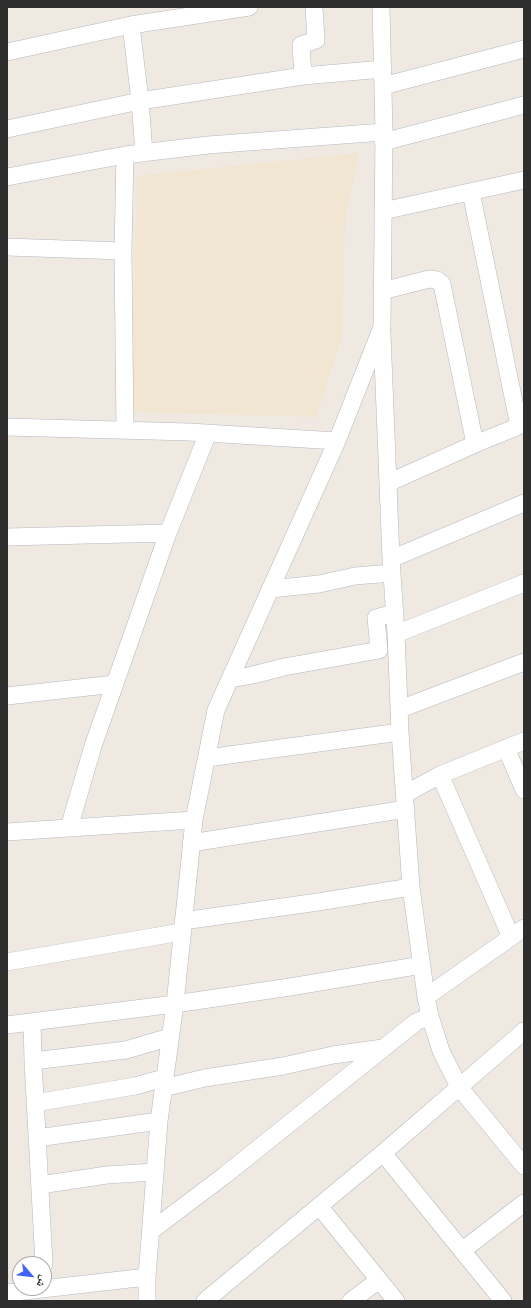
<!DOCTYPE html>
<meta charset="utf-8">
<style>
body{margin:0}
#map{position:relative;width:531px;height:1308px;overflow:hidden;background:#efe9e1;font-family:"Fira Sans Condensed","Noto Naskh Arabic",sans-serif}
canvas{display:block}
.frame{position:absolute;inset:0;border:8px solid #2e2e2e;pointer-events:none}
.north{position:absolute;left:12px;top:1256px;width:40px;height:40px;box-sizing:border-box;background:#fff;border:1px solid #ababab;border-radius:50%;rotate:118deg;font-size:11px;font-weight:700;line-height:16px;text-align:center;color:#2e2e2e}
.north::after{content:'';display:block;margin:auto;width:14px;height:18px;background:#4264fb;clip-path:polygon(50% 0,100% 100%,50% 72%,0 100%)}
</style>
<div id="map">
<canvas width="531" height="1308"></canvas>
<div class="frame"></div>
<div class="north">ش</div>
</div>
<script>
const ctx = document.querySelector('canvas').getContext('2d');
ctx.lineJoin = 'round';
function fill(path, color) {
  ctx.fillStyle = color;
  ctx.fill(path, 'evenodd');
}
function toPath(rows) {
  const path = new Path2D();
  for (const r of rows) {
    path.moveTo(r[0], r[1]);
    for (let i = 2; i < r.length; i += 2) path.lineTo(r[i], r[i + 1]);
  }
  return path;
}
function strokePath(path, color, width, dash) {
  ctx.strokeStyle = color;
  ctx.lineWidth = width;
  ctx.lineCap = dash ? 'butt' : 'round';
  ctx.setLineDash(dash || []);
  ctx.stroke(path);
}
fill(toPath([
 [359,153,345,221,342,337,316,417,131,412,137,176]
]), '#f0e6d1');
const street = toPath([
 [7,52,131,25,249,7],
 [303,76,301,45,316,40,314,7],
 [383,86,524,49],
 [7,129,140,101,131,25],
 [383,142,524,105],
 [144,153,140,101,303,76,383,69],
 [125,155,123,251,125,430],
 [7,177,125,155,208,145,384,132],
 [471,192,519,426],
 [383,211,524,180],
 [7,247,123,251],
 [382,291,429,279,437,280,442,284,475,444],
 [382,334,391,559,396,634,400,732,411,887,426,997,430,1016,441,1051,459,1087,524,1166],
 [7,427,189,432,337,441],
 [388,483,475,444,524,424],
 [7,537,168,533],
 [391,559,524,503],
 [271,589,319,584,355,576,392,573],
 [396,634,524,583],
 [230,679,253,675,284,667,379,650,376,618,394,613],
 [7,696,115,684],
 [400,709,524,662],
 [506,748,524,790],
 [207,758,400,732],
 [440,775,511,937],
 [405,794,440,775,524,741],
 [69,828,194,820],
 [7,832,69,828,93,746,168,533,208,433],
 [191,843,406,809],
 [183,921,318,902,411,887],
 [7,962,181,932],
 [426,997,524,928],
 [32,1022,33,1061,44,1264],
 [7,1025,175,1004,290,987,422,965],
 [33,1061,126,1050,170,1037],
 [163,1088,205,1078,283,1066,333,1055,383,1048],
 [35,1103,135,1086,164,1078],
 [37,1138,159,1121],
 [383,1153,503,1301],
 [40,1185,107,1175,155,1172],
 [319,1206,396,1301],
 [151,1231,225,1175,416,1022,430,1016],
 [463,1250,524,1203],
 [7,1293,147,1277],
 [147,1301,147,1277,159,1121,175,1004,194,820,216,710,337,441,382,327,384,132,381,7],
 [205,1301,383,1153,524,1031],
 [351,1301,379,1280]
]);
strokePath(street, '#b4b7c1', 18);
strokePath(street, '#fff', 17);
</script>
